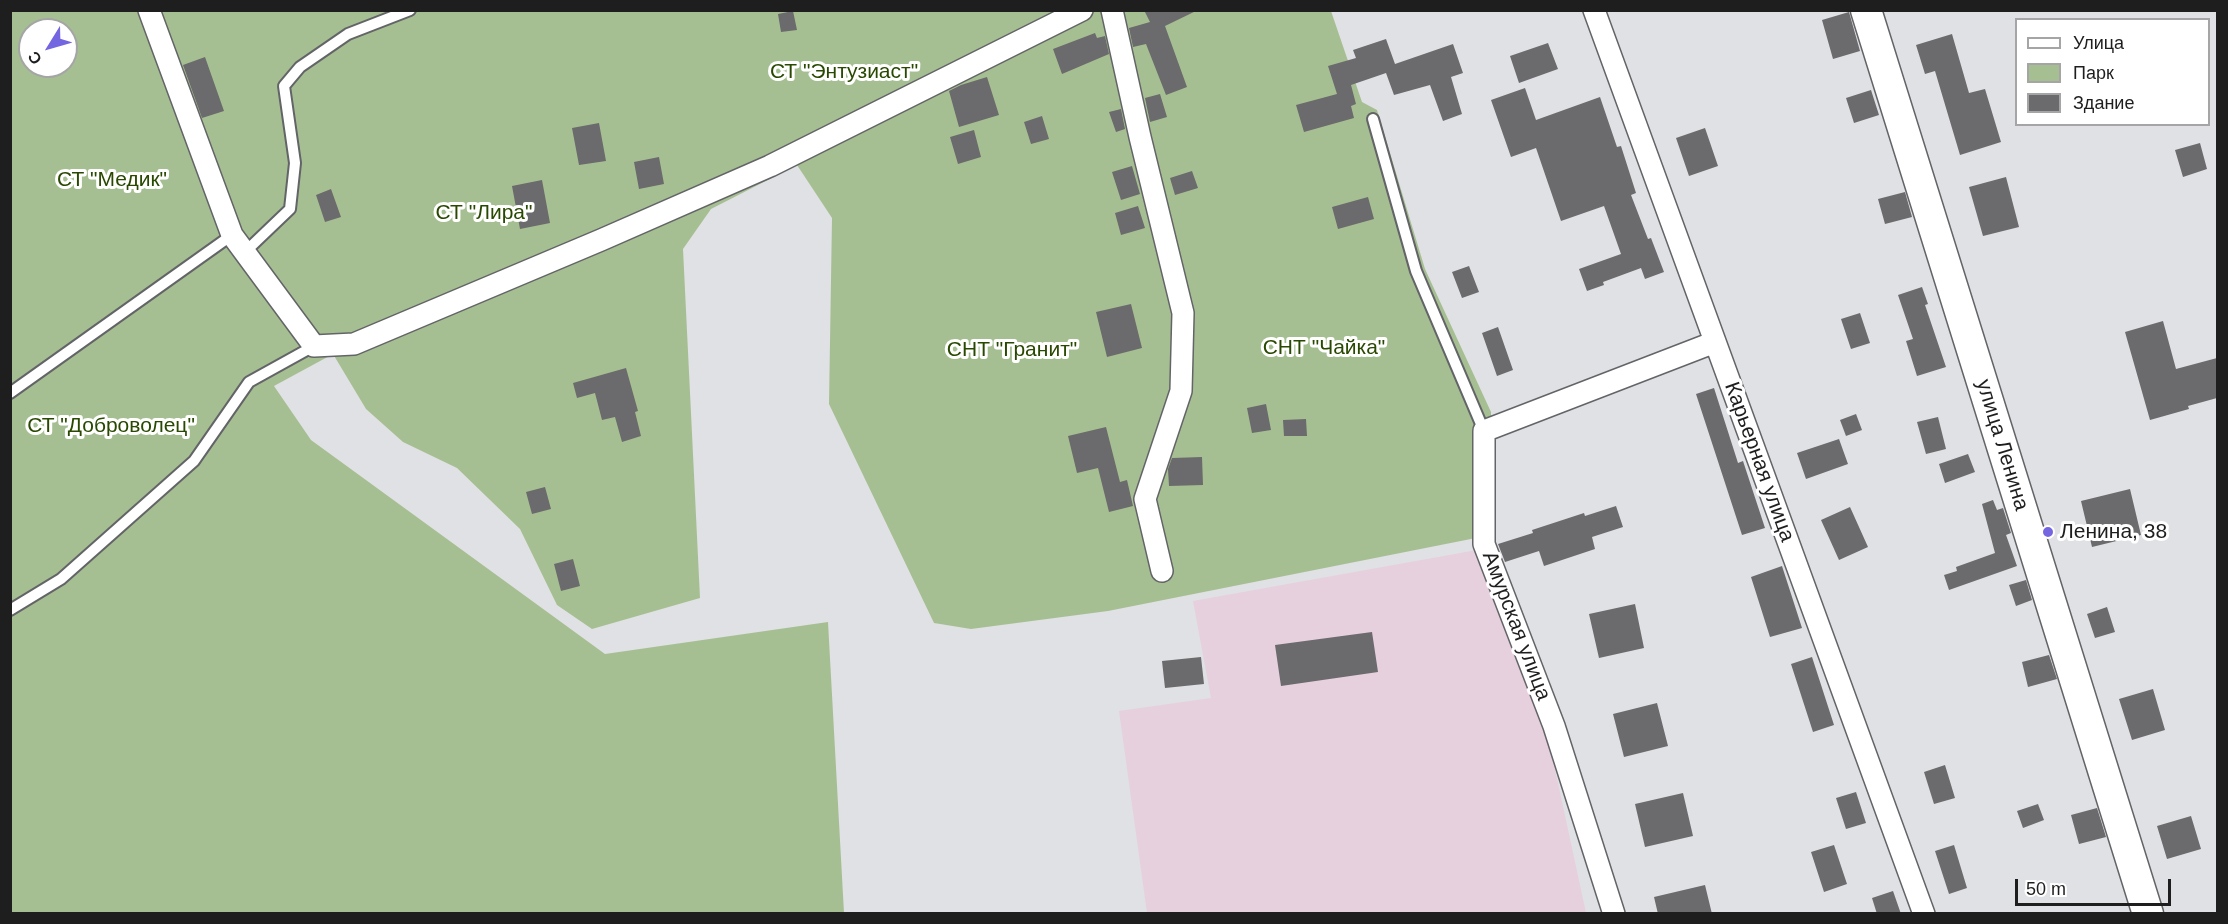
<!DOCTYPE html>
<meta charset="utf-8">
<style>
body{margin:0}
#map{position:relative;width:2228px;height:924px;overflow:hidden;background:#e0e1e4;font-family:Arial,sans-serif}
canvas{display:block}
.frame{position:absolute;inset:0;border:12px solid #1e1e1f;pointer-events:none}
.legend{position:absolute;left:2015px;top:18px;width:195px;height:108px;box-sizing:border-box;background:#fff;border:2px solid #a5a5a5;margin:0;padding:8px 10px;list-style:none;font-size:18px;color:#1e1e1f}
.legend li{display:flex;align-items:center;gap:12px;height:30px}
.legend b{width:30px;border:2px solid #a5a5a5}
.north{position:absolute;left:18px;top:18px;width:60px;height:60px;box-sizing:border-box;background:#fff;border:2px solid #a5a5a5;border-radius:50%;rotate:233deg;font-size:16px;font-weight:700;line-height:24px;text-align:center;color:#1e1e1f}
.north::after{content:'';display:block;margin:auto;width:21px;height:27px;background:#7466e1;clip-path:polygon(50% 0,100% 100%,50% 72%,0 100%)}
.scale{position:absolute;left:2015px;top:879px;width:156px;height:27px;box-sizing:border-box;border:3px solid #1e1e1f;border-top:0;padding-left:8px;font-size:18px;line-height:21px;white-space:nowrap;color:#1e1e1f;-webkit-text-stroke:4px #fff;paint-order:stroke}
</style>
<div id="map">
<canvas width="2228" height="924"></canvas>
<div class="frame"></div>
<ul class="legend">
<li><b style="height:8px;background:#fff"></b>Улица</li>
<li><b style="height:16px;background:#a6bf92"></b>Парк</li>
<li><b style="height:16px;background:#6b6a6c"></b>Здание</li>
</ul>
<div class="north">С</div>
<div class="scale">50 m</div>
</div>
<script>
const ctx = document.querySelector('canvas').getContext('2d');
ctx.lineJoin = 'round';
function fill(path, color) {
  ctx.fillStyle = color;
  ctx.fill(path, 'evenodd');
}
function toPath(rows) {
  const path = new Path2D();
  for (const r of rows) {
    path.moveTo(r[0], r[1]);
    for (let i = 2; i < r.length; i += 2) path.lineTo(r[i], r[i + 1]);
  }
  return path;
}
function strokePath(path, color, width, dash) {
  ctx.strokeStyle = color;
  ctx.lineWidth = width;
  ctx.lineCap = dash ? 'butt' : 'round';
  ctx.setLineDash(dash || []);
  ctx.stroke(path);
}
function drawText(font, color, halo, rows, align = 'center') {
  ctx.font = font + ' Arial,sans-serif';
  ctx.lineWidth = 6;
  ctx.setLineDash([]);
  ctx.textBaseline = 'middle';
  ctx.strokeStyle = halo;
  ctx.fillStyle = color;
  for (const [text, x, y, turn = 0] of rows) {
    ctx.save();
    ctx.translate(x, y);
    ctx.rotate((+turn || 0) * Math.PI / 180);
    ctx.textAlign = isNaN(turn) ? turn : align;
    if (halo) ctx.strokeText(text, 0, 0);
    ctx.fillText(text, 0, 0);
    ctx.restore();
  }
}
fill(toPath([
 [1477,550,1550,746,1586,913,1147,913,1119,711,1211,698,1193,601]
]), '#e6d0dd');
fill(toPath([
 [10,11,1331,11,1362,102,1377,110,1425,269,1491,412,1491,535,1108,611,971,629,934,623,829,404,832,218,797,165,711,209,683,249,700,598,592,629,557,605,520,529,457,468,403,442,366,409,333,354,274,386,311,440,605,654,828,622,844,913,11,913],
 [30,30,66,30,66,66,30,66]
]), '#a6bf92');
fill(toPath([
 [1144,10,1198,10,1165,26,1187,87,1166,95,1146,44,1133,47,1129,28,1150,22],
 [793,11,797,30,781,32,778,14],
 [1849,12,1860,51,1833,59,1822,20],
 [1095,33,1097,38,1105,36,1109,54,1062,74,1053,49],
 [1952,34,1969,93,1985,89,2001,142,1960,155,1935,71,1925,74,1916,45],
 [1386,39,1395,64,1453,44,1463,73,1451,77,1462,114,1443,121,1430,85,1394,95,1386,73,1351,85,1356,104,1351,106,1354,118,1304,132,1296,105,1337,94,1328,66,1356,58,1353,50],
 [1548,43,1558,69,1519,83,1510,56],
 [205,57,224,111,202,118,183,65],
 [987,77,999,115,959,127,949,91,961,85],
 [1525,88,1536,120,1600,97,1617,147,1621,146,1636,193,1631,195,1648,239,1651,238,1664,272,1645,279,1641,268,1603,282,1604,285,1587,291,1579,269,1621,254,1604,206,1561,221,1536,148,1511,157,1491,100],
 [1871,90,1879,115,1854,123,1846,98],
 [1160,94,1167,117,1150,122,1145,98],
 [1121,109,1125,129,1116,132,1109,112],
 [1042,116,1049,139,1031,144,1024,122],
 [599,123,606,161,579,165,572,128],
 [1705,128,1718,166,1689,176,1676,138],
 [974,130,981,157,958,164,950,137],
 [2200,143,2207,169,2183,177,2175,150],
 [659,157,664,184,639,189,634,162],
 [1132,166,1140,194,1121,200,1112,172],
 [1192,171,1198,188,1175,195,1170,178],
 [2006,177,2019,227,1983,236,1969,187],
 [542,180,550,223,520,229,512,186],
 [331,189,341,217,325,222,316,195],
 [1905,192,1912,217,1885,224,1878,199],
 [1368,197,1374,219,1338,229,1332,207],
 [1138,206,1145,228,1121,235,1115,213],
 [1469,266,1479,292,1462,298,1452,272],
 [1922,287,1928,304,1925,305,1946,367,1917,376,1906,341,1913,339,1898,295],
 [1131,304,1142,348,1107,357,1096,312],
 [1860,313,1870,343,1851,349,1841,319],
 [2163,321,2176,369,2217,358,2217,398,2188,406,2189,409,2150,420,2125,332],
 [1498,327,1513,370,1497,376,1482,333],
 [626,368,638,411,635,412,641,436,622,442,615,417,602,420,595,393,577,398,573,383],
 [1714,388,1738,463,1743,461,1765,528,1742,535,1696,394],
 [1266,404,1271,430,1252,433,1247,408],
 [1856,414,1862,430,1846,436,1840,420],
 [1938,417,1946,449,1926,454,1917,422],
 [1306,419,1307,436,1284,436,1283,420],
 [1106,427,1120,482,1127,480,1133,506,1109,512,1098,468,1077,473,1068,436],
 [1839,439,1848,464,1806,479,1797,453],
 [1968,454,1975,472,1945,483,1939,464],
 [1202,457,1203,485,1169,486,1168,469,1172,458],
 [545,487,551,509,532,514,526,492],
 [2130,489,2141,535,2092,547,2081,501],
 [1993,500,1997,510,2003,508,2011,533,2006,535,2017,566,1949,590,1944,575,1957,571,1956,567,1995,553,1982,504],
 [1616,506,1623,527,1592,537,1595,549,1544,566,1539,551,1505,562,1498,544,1533,533,1532,530,1584,513,1585,516],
 [1850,507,1868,547,1839,560,1821,520],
 [573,559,580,586,561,591,554,564],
 [1782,566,1802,628,1770,637,1751,577],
 [2026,580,2032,600,2016,606,2009,585],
 [1635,604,1644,648,1599,658,1589,614],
 [2107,607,2115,632,2095,638,2087,614],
 [1372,632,1378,672,1281,686,1275,645],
 [2049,655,2057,679,2028,687,2022,662],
 [1201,657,1204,684,1165,688,1162,661],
 [1812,657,1834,725,1813,732,1791,664],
 [2153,689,2165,730,2132,740,2119,699],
 [1657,703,1668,746,1624,757,1613,714],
 [1945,765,1955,798,1934,804,1924,772],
 [1856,792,1866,823,1846,829,1836,798],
 [1683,793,1693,836,1645,847,1635,804],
 [2038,804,2044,820,2023,828,2017,811],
 [2097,808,2106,837,2079,844,2071,815],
 [2191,816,2201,849,2167,859,2157,826],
 [1834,845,1847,884,1824,892,1811,852],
 [1954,845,1967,888,1949,894,1935,851],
 [1705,885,1712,914,1658,914,1654,897],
 [1893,891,1901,914,1877,914,1872,898]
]), '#6b6a6c');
const lane = toPath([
 [1373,119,1416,271,1484,431],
 [245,252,290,209,295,163,284,86,300,67,348,34,410,10],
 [10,393,232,235],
 [10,610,61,579,194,461,249,382,314,346]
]);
const street = toPath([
 [149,10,232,235,314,346,354,344,601,240,770,166,1082,10],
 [1112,10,1140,137,1183,313,1181,391,1145,499,1162,571],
 [1594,10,1924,914],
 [1614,914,1554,726,1484,544,1484,431,1715,342]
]);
const secondary = toPath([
 [1866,10,2148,914]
]);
strokePath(lane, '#636467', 14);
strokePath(street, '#636467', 24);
strokePath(secondary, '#636467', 33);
strokePath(lane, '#fff', 10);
strokePath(street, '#fff', 21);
strokePath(secondary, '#fff', 30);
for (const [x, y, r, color] of [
 [2048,532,6,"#7466e1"]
]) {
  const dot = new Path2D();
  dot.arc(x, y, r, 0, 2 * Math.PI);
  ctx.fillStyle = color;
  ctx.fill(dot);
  strokePath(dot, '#fff', 2);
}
drawText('21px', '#294800', '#fff', [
 ["СТ \"Энтузиаст\"",844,72],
 ["СТ \"Медик\"",112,180],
 ["СТ \"Лира\"",484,213],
 ["СНТ \"Чайка\"",1324,348],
 ["СНТ \"Гранит\"",1012,350],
 ["СТ \"Доброволец\"",111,426]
]);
drawText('21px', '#1e1e1f', '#fff', [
 ["улица Ленина",2002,445,73],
 ["Карьерная улица",1759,462,70],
 ["Амурская улица",1516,626,69]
]);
drawText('21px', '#1e1e1f', '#fff', [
 ["Ленина, 38",2060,532]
], 'left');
</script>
